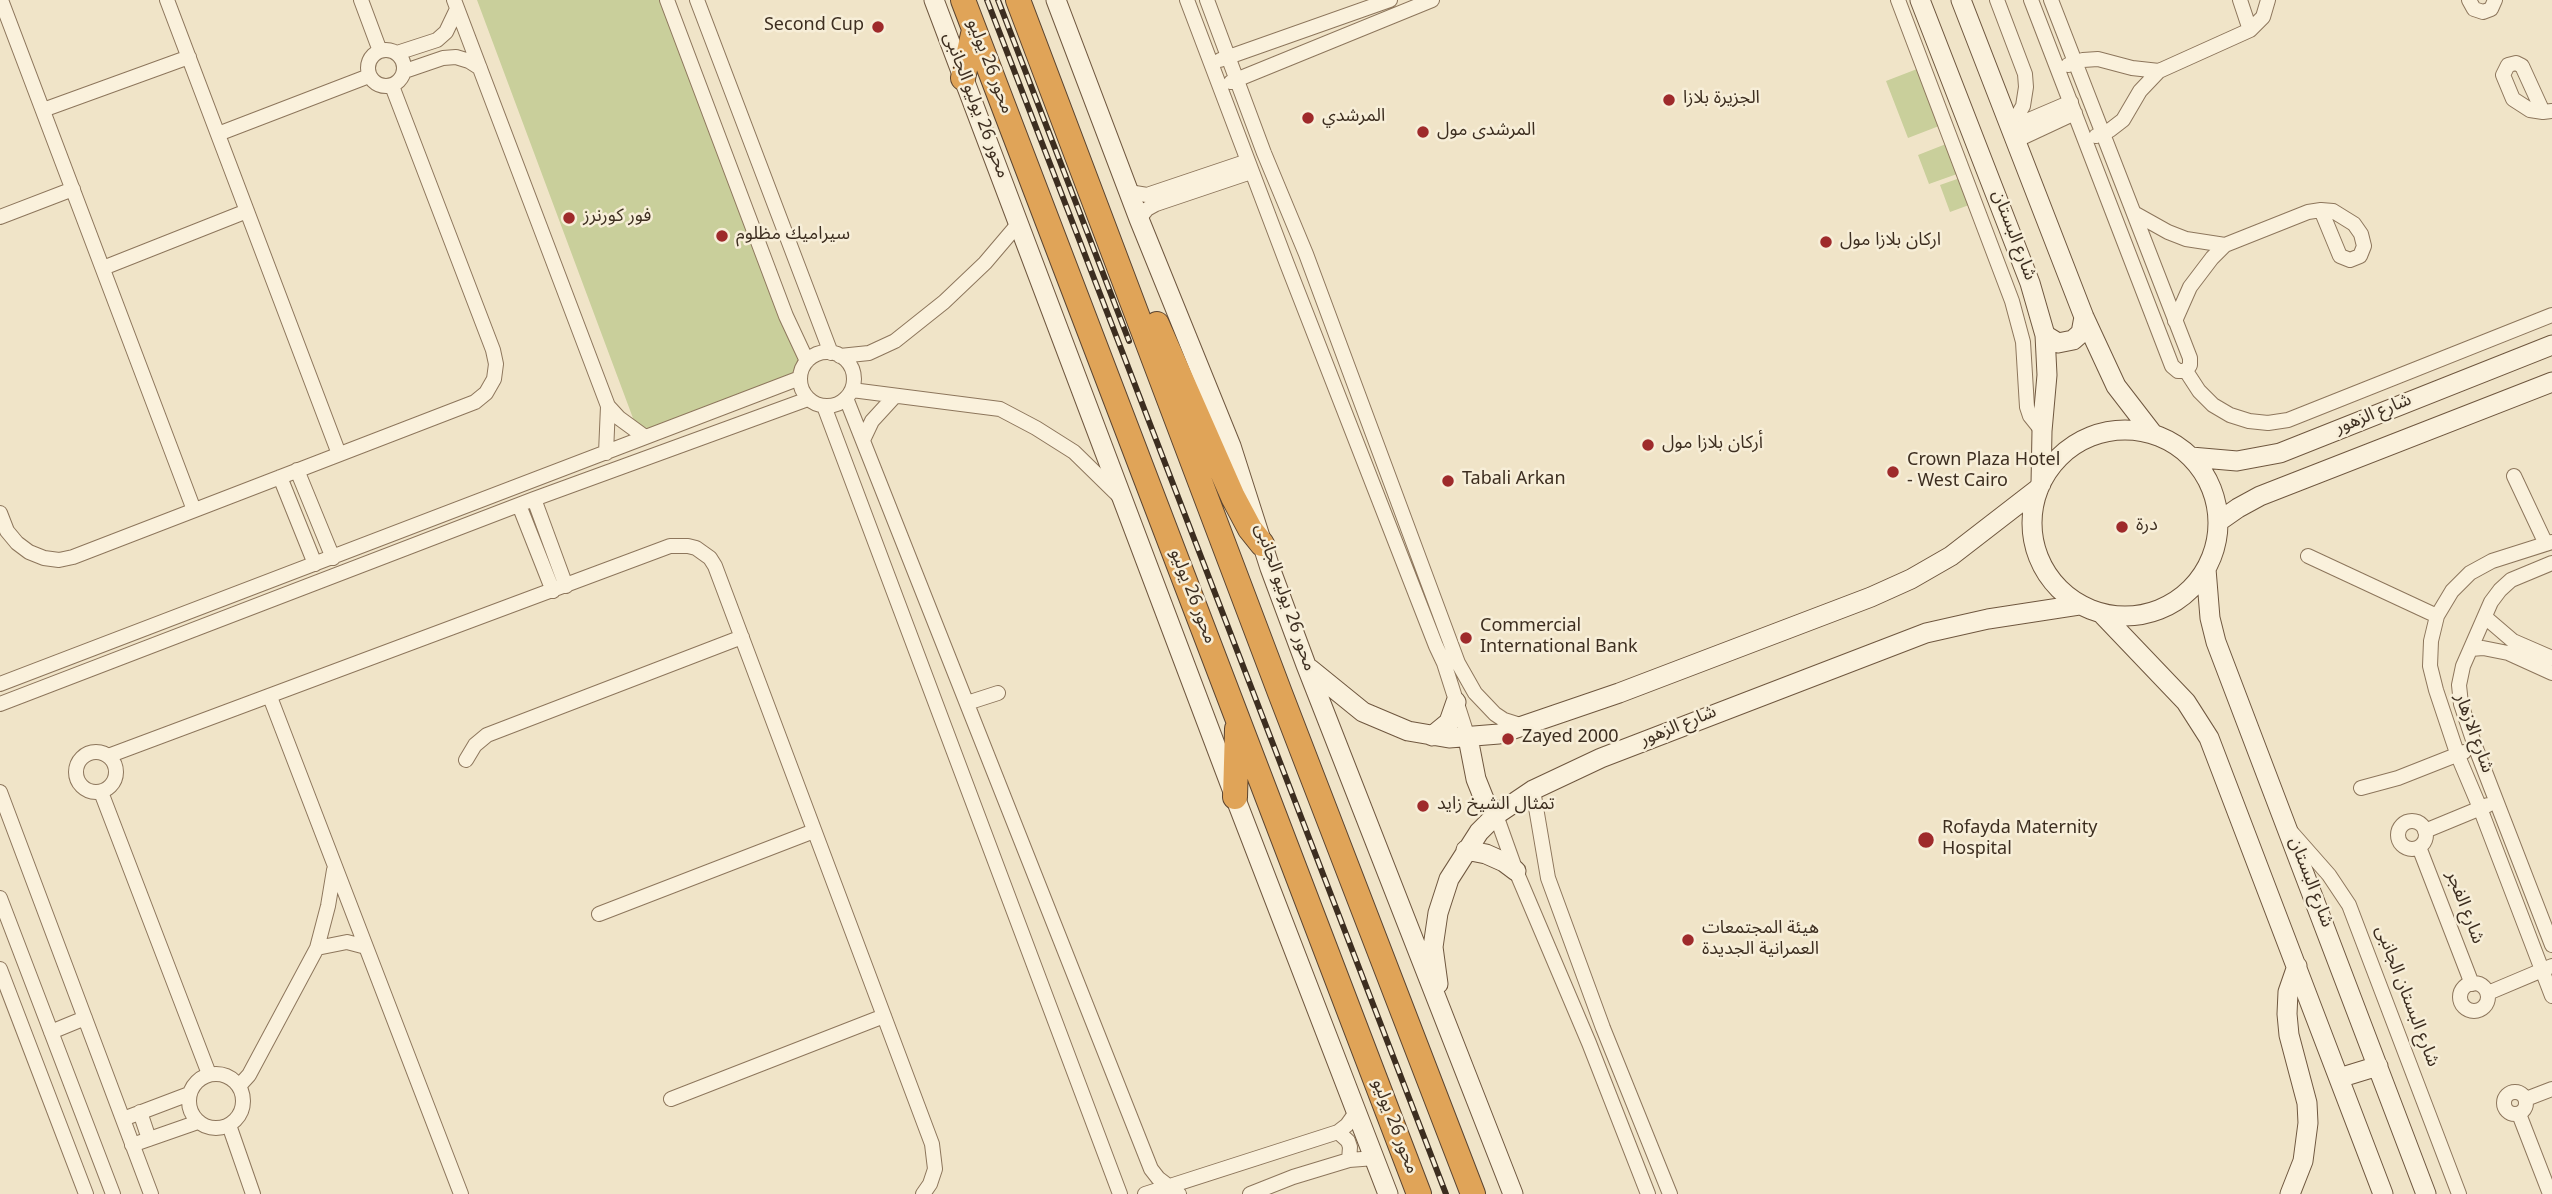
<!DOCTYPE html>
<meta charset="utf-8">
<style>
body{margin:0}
canvas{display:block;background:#f0e4c8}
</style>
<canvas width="2552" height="1194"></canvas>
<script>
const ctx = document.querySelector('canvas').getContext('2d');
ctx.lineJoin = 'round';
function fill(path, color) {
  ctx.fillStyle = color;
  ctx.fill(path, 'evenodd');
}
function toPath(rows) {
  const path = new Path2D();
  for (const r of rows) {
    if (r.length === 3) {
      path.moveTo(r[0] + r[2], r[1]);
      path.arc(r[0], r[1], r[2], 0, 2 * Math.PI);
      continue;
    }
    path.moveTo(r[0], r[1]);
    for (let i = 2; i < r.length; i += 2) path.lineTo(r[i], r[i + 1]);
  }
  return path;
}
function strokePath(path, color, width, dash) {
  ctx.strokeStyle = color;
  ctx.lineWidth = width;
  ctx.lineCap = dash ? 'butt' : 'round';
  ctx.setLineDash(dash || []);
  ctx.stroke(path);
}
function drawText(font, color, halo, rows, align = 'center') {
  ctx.font = font + ' Georgia,"Noto Sans Arabic",serif';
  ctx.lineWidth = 5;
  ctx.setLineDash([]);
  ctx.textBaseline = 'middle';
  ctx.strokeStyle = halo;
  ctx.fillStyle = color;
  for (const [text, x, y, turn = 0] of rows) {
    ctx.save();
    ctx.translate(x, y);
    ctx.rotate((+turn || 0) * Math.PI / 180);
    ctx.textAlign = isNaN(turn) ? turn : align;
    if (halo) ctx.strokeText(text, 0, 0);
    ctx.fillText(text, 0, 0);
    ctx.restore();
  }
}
fill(toPath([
 [477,0,662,0,807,381,643,445],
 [1917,69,1939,126,1908,138,1886,81],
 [1946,144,1957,174,1929,184,1918,155],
 [1960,178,1969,205,1950,212,1940,185]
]), '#c9cf9b');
const street = toPath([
 [1,0,194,510],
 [167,0,339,454],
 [361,0,380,51],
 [454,0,608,406,619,418,645,437],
 [667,0,786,316,807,361],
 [697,0,831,353],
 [1187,0,1287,264,1436,646,1444,663,1468,738],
 [1207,0,1264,153,1306,254,1458,663,1475,693,1495,714,1504,720,1523,726],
 [1898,0,2012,301,2023,342,2027,407,2030,416,2042,431],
 [1997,0,2025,74,2026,87,2023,106,2016,118,2009,125],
 [2031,0,2172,366,2178,371,2186,371,2190,365,2190,358,2051,0],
 [2240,0,2250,30],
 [2469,0,2474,9,2483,12,2491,9,2495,0],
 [386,68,18],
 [397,53,437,40,446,32,457,9],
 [1220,60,1390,0],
 [2068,65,2083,60,2098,59,2132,68,2159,71],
 [405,71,443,58,456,57,469,61,480,68],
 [1231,82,1432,0],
 [43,110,189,57],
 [2543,112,2522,66,2516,63,2508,65,2503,75,2513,99,2530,110,2543,112,2552,111],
 [2010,128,2071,102],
 [218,134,369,76],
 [2096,136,2110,130,2123,120,2140,91,2159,71,2250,30,2263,17,2268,0],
 [2015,141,2075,113],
 [1129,192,1147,195,1248,161],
 [2134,213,2168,232,2186,239,2225,245],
 [0,217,73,189],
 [1139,219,1147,209,1156,204,1251,172],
 [103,268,247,211],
 [2175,321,2190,287,2212,258,2225,245,2308,212,2321,210,2333,211,2354,224,2361,234,2364,246,2360,256,2350,260,2340,256,2321,210],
 [827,379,27],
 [840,356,869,353,895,341,944,302,985,263,1019,223],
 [2186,371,2199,391,2213,405,2230,415,2249,421,2268,423,2288,420,2552,315],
 [852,390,1000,409,1036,428,1074,452,1120,497],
 [846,398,1151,1169,1158,1178,1179,1194],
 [824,406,1120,1194],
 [863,440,872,421,894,397],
 [606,453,608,406],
 [297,470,333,558],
 [2514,476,2546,544],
 [280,477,315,564],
 [534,499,566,586],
 [519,505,553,591],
 [0,513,7,531,17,543,29,552,44,558,59,560,73,557,475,402,486,393,494,379,496,364,493,350,392,86],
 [2552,542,2492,561,2470,573,2452,591,2437,616,2431,641,2430,666,2436,690,2458,756,2480,808,2552,996],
 [2308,556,2437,616],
 [2552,563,2511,580,2500,590,2491,602,2463,666,2459,685,2461,704,2475,746,2552,945],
 [2485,617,2513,641,2552,658],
 [2471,649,2483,648,2508,653,2552,673],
 [0,684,800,378],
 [270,697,461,1194],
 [967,703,998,693],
 [0,704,534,499,808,399],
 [96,772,20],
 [108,756,670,546,688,546,696,548,710,558,715,566,932,1144,935,1169,930,1184,923,1194],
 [466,760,475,745,487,735,742,637],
 [2361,788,2398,778,2464,752],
 [1533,790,1548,878,1603,1028,1670,1194],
 [0,792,151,1194],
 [101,792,209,1074],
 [1496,815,1516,871,1589,1043,1648,1194],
 [2412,835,14],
 [2425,831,2488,805],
 [2292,833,2329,875,2349,905,2459,1194],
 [2419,847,2472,984],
 [0,898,113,1194],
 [599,914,814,831],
 [317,948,347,942,366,947],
 [0,969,86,1194],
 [2474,997,14],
 [2488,993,2552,966],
 [51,1032,85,1018],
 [216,1101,27],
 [239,1086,249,1075,317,948,328,906,334,870],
 [2515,1103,11],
 [671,1099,884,1016],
 [2526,1099,2552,1089],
 [140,1112,149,1139],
 [2519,1114,2550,1194],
 [123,1119,189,1094],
 [229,1125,253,1194],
 [1338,1132,1348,1141,1350,1147,1349,1160],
 [132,1145,198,1122],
 [1145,1194,1338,1132,1347,1125,1357,1111],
 [1250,1194,1293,1177,1349,1160,1375,1158]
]);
const secondary = toPath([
 [934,0,1235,797,1388,1194],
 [1056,0,1139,219,1231,446,1270,568,1306,665,1513,1194],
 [1920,0,2030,283,2045,335,2047,375,2042,431,2041,484],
 [1961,0,2084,317,2116,386,2153,434],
 [2045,335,2058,343,2073,340,2081,333,2084,317],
 [2125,523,93],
 [2191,457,2237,461,2280,453,2552,345],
 [2218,522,2238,508,2260,496,2552,382],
 [2206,569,2210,618,2216,642,2426,1194],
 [2102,614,2186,702,2209,738,2383,1194],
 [1310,669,1363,712,1408,731,1449,738,1499,734,1619,693,1871,597,1911,579,1951,556,2039,488],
 [1432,736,1449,722,1456,702],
 [1468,738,1476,779,1484,799,1496,815],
 [1466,850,1486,854,1504,862,1516,871],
 [1438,984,1433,947,1438,913,1449,879,1479,832,1496,815,1533,790,1601,758,1926,633,1988,619,2079,605],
 [2339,1078,2378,1066],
 [2290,1194,2303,1161,2308,1123,2307,1103,2289,1035,2287,1014,2288,992,2297,966]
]);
const highway = toPath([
 [963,0,1419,1194],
 [1018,0,1280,693,1473,1194],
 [963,78,974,30],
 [1157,324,1233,497,1250,529,1262,544],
 [1235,797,1237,729]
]);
strokePath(street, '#8d765c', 16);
strokePath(secondary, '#6f573f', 21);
strokePath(highway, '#5b4430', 26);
strokePath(street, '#faf1dc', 14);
strokePath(secondary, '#faf1dc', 19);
strokePath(highway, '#e0a458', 24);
const rail = toPath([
 [987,0,1446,1194],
 [998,0,1129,341]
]);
strokePath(rail, '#3d2e20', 6);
strokePath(rail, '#f7eed8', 3.5, [10]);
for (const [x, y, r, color] of [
 [878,27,7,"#9e2a2b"],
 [1669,100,7,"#9e2a2b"],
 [1308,118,7,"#9e2a2b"],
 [1423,132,7,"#9e2a2b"],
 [569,218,7,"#9e2a2b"],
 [722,236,7,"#9e2a2b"],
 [1826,242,7,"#9e2a2b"],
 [1648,445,7,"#9e2a2b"],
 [1893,472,7,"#9e2a2b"],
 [1448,481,7,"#9e2a2b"],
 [2122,527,7,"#9e2a2b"],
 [1466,638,7,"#9e2a2b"],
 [1508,739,7,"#9e2a2b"],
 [1423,806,7,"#9e2a2b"],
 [1926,840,9,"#9e2a2b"],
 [1688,940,7,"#9e2a2b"]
]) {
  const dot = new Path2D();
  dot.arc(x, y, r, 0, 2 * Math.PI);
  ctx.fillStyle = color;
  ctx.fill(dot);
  strokePath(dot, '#f7eed8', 2.5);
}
drawText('18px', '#3d2e20', '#f7eed8', [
 ["Second Cup",864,27,"right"],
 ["الجزيرة بلازا",1683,100],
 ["المرشدي",1322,118],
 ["المرشدى مول",1437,132],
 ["فور كورنرز",583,218],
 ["سيراميك مظلوم",736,236],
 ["اركان بلازا مول",1840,242],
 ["أركان بلازا مول",1662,445],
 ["Crown Plaza Hotel",1907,462],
 ["- West Cairo",1907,483],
 ["Tabali Arkan",1462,481],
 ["درة",2136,527],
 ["Commercial",1480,628],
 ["International Bank",1480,649],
 ["Zayed 2000",1522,739],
 ["تمثال الشيخ زايد",1437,806],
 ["Rofayda Maternity",1942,830],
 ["Hospital",1942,851],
 ["هيئة المجتمعات",1702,930],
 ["العمرانية الجديدة",1702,951]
], 'left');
drawText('18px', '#3d2e20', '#f7eed8', [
 ["محور 26 يوليو",988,67,69],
 ["محور 26 يوليو الجانبى",974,106,69],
 ["شارع البستان",2012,236,69],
 ["شارع الزهور",2374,416,-22],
 ["محور 26 يوليو",1191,597,69],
 ["محور 26 يوليو الجانبى",1283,598,71],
 ["شارع الزهور",1679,728,-22],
 ["شارع الازهار",2472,734,70],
 ["شارع البستان",2309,883,69],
 ["شارع الفجر",2463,908,69],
 ["شارع البستان الجانبى",2405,997,69],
 ["محور 26 يوليو",1393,1127,69]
]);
</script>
